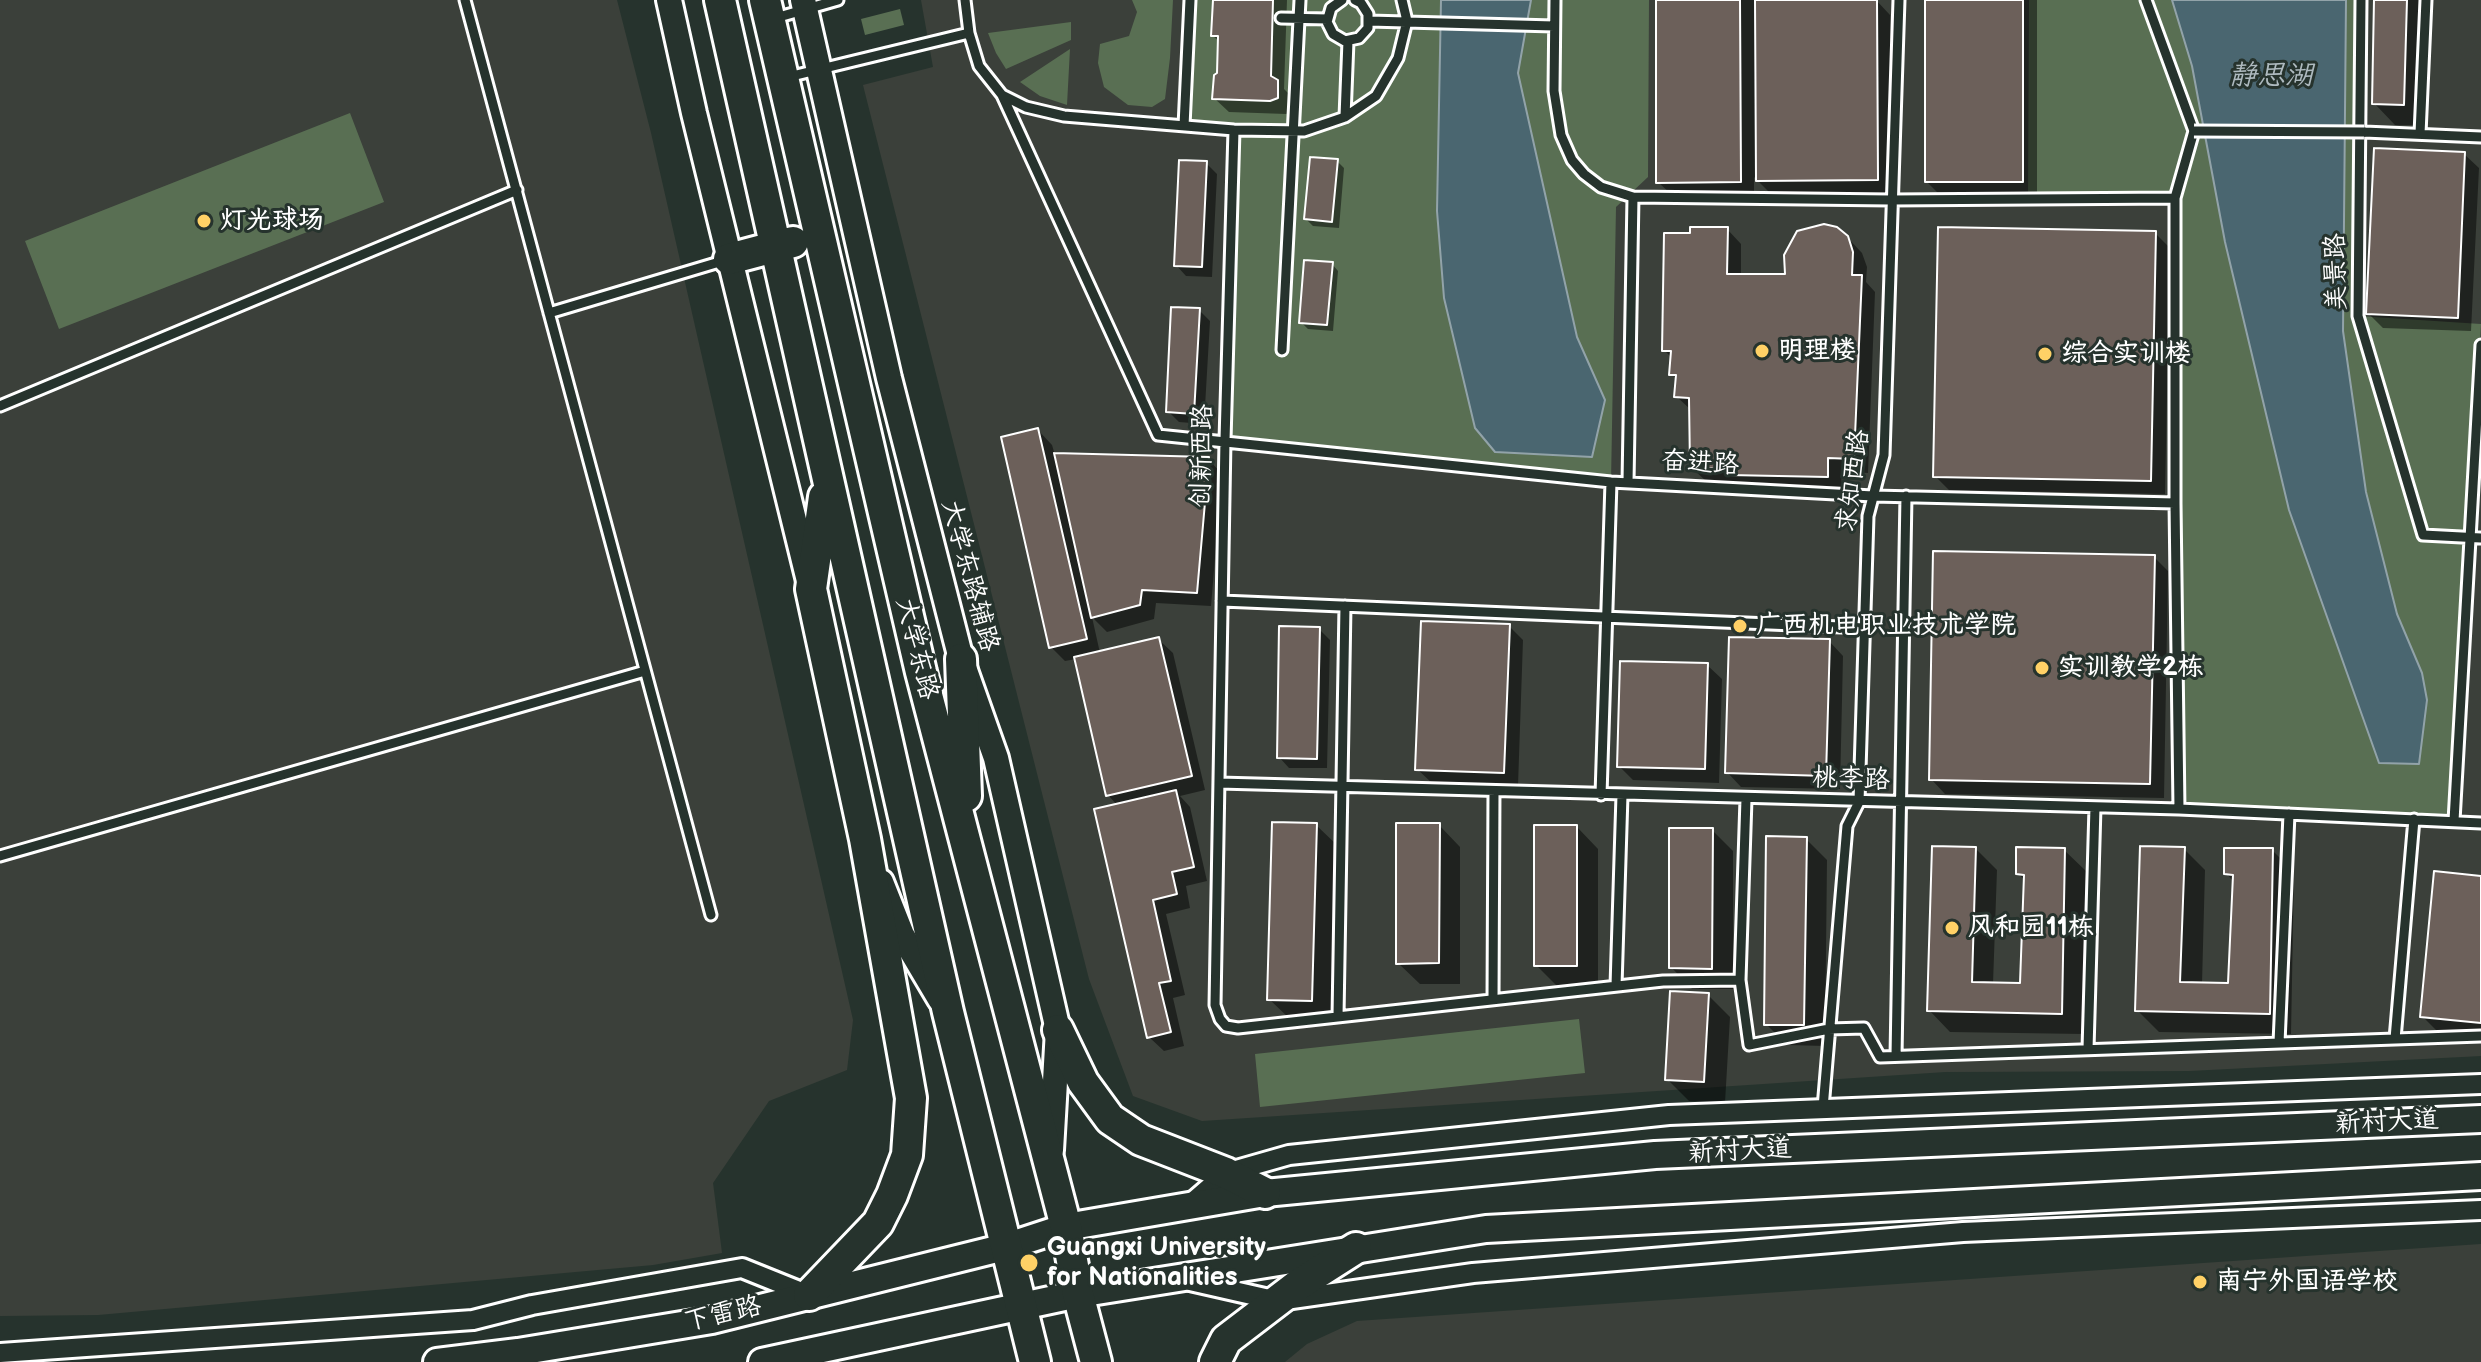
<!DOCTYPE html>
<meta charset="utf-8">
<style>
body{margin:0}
canvas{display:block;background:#26332d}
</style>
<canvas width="2481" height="1362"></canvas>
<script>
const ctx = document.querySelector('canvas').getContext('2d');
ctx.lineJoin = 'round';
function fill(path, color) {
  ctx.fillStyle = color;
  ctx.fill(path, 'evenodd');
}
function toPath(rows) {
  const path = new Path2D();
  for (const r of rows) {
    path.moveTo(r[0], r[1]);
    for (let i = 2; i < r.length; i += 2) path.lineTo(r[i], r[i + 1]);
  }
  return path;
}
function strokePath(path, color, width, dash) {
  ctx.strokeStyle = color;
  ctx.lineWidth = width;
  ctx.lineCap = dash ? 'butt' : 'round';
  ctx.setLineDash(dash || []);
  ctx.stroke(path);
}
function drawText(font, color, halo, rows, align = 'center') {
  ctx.font = font + ' "Balsamiq Sans","LXGW WenKai TC",sans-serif';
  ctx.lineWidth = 6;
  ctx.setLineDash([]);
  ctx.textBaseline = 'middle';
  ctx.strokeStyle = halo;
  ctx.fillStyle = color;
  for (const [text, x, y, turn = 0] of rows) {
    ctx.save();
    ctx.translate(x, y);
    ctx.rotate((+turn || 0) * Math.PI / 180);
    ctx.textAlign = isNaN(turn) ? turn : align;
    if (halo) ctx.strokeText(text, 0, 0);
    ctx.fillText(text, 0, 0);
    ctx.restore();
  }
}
fill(toPath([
 [0,0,617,0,651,133,853,1020,847,1070,769,1101,713,1183,722,1253,653,1265,98,1315,0,1316],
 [921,0,2481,0,2481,1056,2189,1071,1945,1072,1202,1121,1133,1096,1089,979,863,85,933,67],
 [2481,1244,2481,1362,1285,1362,1307,1344,1357,1321]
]), '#3b403a');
fill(toPath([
 [1132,0,1173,0,1170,58,1165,99,1152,107,1128,105,1104,87,1098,63,1100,44,1129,36,1137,12],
 [1190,0,1213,0,1211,36,1218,36,1217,73,1214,76,1212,98,1270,101,1278,97,1278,81,1271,76,1273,0,1441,0,1437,211,1444,298,1475,428,1605,400,1577,337,1518,73,1531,0,1649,0,1648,177,1616,207,1611,482,1225,440,1234,130,1184,126],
 [1310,157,1338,160,1332,222,1304,219],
 [1304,260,1332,263,1326,325,1299,322],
 [2029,0,2172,0,2192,66,2225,242,2289,510,2379,763,2422,673,2397,614,2366,492,2343,331,2346,0,2361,0,2358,316,2481,324,2454,821,2179,809,2175,198,2028,200],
 [900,9,904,25,865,35,861,19],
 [1071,22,1071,40,1006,69,996,53,988,33],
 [1070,49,1067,105,1040,96,1020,82],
 [350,113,384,202,59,329,25,241],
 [1579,1019,1585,1073,1260,1107,1255,1054]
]), '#596f53');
const water = toPath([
 [1441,0,1531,0,1518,73,1577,337,1605,400,1592,457,1495,452,1475,428,1444,298,1437,211,1441,0],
 [2172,0,2346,0,2343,331,2366,492,2397,614,2422,673,2427,700,2419,764,2379,763,2289,510,2225,242,2192,66,2172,0]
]);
fill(water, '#4a6670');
strokePath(water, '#92a3a9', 2);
fill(toPath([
 [1215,0,1287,0,1284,89,1292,97,1292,112,1286,114,1229,112,1214,98,1219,74,1220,42,1213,36],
 [1658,0,1876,0,1890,15,1892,194,1772,195,1754,177,1754,196,1673,196,1658,182],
 [1927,0,2037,0,2037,196,1941,196,1927,182],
 [2376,0,2428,0,2425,125,2395,125,2374,103],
 [2464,154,2479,168,2471,331,2383,328,2368,313],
 [1337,161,1344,168,1339,228,1313,226,1306,219],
 [1206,163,1217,174,1212,277,1186,276,1176,265],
 [1727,229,1741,244,1741,276,1787,276,1847,237,1862,253,1867,267,1866,282,1875,292,1868,473,1841,471,1842,491,1746,489,1740,482,1707,482,1692,468,1691,410,1676,396,1678,380,1671,374,1672,358,1664,350,1692,236],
 [2155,233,2170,248,2165,494,1949,490,1935,476],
 [1332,264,1338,271,1333,331,1308,329,1301,322],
 [1199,310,1210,321,1204,424,1179,422,1168,411],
 [1038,430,1052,445,1055,455,1208,459,1222,474,1211,606,1156,603,1154,619,1107,632,1092,617,1100,653,1158,639,1173,653,1205,790,1180,796,1190,807,1207,881,1186,886,1190,908,1166,914,1185,995,1173,998,1184,1046,1164,1051,1149,1037,1118,806,1108,795,1076,659,1065,661,1051,647],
 [2154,557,2168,571,2164,798,1945,794,1931,779],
 [1509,626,1523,640,1518,786,1432,783,1417,769],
 [1319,629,1330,640,1327,768,1289,768,1279,757],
 [1829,641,1843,656,1840,789,1741,787,1727,772],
 [1707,665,1722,679,1719,783,1633,780,1619,766],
 [1316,825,1338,846,1333,1021,1291,1020,1269,999],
 [1439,825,1460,847,1460,984,1420,984,1398,963],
 [1577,827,1598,849,1598,986,1557,986,1536,965],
 [1712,830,1733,851,1733,989,1692,989,1671,967],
 [1806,839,1827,860,1825,1046,1787,1045,1766,1024],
 [1976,849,1997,870,1993,984,2022,985,2026,882,2018,873,2064,850,2086,871,2083,1034,1950,1032,1929,1010],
 [2184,849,2205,870,2202,984,2230,985,2234,882,2226,873,2272,850,2294,872,2291,1034,2159,1032,2137,1010],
 [2481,878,2481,1042,2444,1038,2423,1017],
 [1708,995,1730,1017,1725,1103,1689,1101,1667,1079]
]), '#0007');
const building = toPath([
 [1213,0,1273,0,1271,76,1278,80,1278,98,1270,101,1212,99,1214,75,1217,73,1218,36,1211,36,1213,0],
 [1656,0,1740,0,1741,182,1656,183,1656,0],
 [1755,0,1877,0,1878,180,1756,181,1755,0],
 [1925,0,2023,0,2023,182,1925,182,1925,0],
 [2374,0,2407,0,2404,105,2372,104,2374,0],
 [2374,148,2465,152,2458,318,2366,314,2374,148],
 [1310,157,1338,159,1332,222,1304,219,1310,157],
 [1179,160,1207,161,1202,267,1174,266,1179,160],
 [1824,224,1837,227,1848,236,1853,252,1852,275,1862,275,1854,459,1828,458,1828,477,1729,475,1729,469,1690,468,1689,398,1674,397,1676,375,1669,375,1671,351,1662,351,1664,233,1690,233,1690,227,1728,227,1727,274,1785,274,1784,255,1797,231,1824,224],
 [1938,227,2156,231,2151,481,1933,477,1938,227],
 [1304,260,1333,262,1327,325,1299,323,1304,260],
 [1171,307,1200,308,1194,414,1166,412,1171,307],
 [1038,428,1087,639,1049,648,1001,437,1038,428],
 [1054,453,1209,457,1197,593,1142,590,1140,605,1091,618,1054,453],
 [1933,551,2155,555,2150,784,1929,780,1933,551],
 [1421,621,1510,624,1504,773,1415,770,1421,621],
 [1279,626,1320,627,1317,759,1277,758,1279,626],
 [1159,637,1192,776,1106,796,1074,657,1159,637],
 [1729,637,1830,639,1826,776,1725,773,1729,637],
 [1620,661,1708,663,1705,769,1617,767,1620,661],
 [1176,790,1194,867,1172,872,1177,894,1153,900,1171,981,1159,983,1171,1032,1147,1038,1094,809,1176,790],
 [1272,822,1317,823,1312,1001,1267,1000,1272,822],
 [1396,823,1440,823,1439,963,1396,964,1396,823],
 [1534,825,1577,825,1577,966,1534,966,1534,825],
 [1669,828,1713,828,1712,969,1669,968,1669,828],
 [1766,836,1807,837,1804,1025,1764,1025,1766,836],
 [1932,846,1976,847,1972,982,2020,983,2024,875,2016,874,2016,847,2065,848,2062,1014,1927,1011,1932,846],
 [2140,846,2185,847,2180,982,2228,983,2233,875,2224,874,2224,848,2273,848,2270,1014,2135,1011,2140,846],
 [2434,871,2481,876,2481,1023,2420,1017,2434,871],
 [1670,991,1709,993,1704,1082,1665,1080,1670,991]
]);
fill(building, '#6c605a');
strokePath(building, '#fff', 2);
const service = toPath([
 [465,0,711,915],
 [965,0,969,33,979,66,1002,95,1158,435,1611,482,1873,496,2175,503],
 [1342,0,1331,8,1327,22,1333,34,1345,41,1359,38,1368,28,1368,14,1361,3,1355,0],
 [1555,0,1554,91,1561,135,1572,160,1584,174,1601,187,1633,197],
 [2146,0,2194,131,2175,198,2175,503,2179,809],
 [2361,0,2358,316,2423,535,2481,538],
 [1281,18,1328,19],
 [772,19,838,0],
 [1369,21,1554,26],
 [788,77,969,33],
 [1002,95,1026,107,1064,116,1234,130,1304,131,1345,117,1376,96,1398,58,1407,21,1402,0],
 [1345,117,1348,41],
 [1184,126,1190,0],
 [1234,130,1225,440,1215,1005,1220,1019,1226,1026,1238,1028,1663,981,1740,980,1749,1045,1829,1029,1864,1028,1880,1057,2481,1036],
 [2364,132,2481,137],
 [2420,134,2426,0],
 [549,313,726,260],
 [1282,350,1300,0],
 [0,406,517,190],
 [1628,482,1633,197,1891,200,2175,198],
 [1222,601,1865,628],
 [1219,783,2179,809,2481,823],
 [1601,795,1611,482],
 [2454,821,2481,345],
 [0,856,645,671],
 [1740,980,1746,799],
 [1616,986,1622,795],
 [1493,999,1494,791],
 [1338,1016,1345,606],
 [2395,1039,2414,819],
 [2279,1043,2289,814],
 [2088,1049,2095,807],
 [1896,1056,1906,496],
 [1823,1108,1847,826,1859,802,1868,516,1884,455,1899,0]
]);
const minor = toPath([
 [1189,1205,1226,1173,1289,1155,1669,1115,2481,1084],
 [1190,1281,1278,1301,1473,1273,1963,1232,2481,1210],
 [0,1353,473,1320,532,1305,742,1268,809,1295]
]);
const tertiary = toPath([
 [669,0,694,113,809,581],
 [803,0,889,378,961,659,996,758,1058,1030,1051,1150],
 [881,882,902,935,940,999]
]);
const secondary = toPath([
 [437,1362,518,1352,712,1320,1005,1247,1066,1227,1265,1193,1655,1155,2481,1119],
 [762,1362,1078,1294,1486,1229,2481,1176]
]);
const primary = toPath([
 [720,0,948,1012,1035,1362],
 [765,0,921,672,1066,1227,1078,1294,1096,1362],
 [729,259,793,242],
 [961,659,966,796],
 [1058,1030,1083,1082,1110,1119,1141,1140,1226,1173,1265,1193],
 [809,1295,878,1223,892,1195,907,1155,911,1098,865,839,811,589,824,497],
 [1215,1362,1226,1340,1298,1285,1356,1248]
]);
strokePath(service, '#fff', 15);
strokePath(minor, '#fff', 24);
strokePath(tertiary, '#fff', 30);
strokePath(secondary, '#fff', 32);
strokePath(primary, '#fff', 36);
strokePath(service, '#26332d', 9);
strokePath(minor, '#26332d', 18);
strokePath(tertiary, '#26332d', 24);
strokePath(secondary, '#26332d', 26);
strokePath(primary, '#26332d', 30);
const serviceBridge = toPath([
 [2194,131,2364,132]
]);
strokePath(serviceBridge, '#fff', 15, []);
strokePath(serviceBridge, '#26332d', 9);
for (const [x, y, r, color] of [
 [204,221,8,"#ffd166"],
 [1762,351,8,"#ffd166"],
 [2045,354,8,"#ffd166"],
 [1740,626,8,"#ffd166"],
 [2042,668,8,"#ffd166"],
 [1952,928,8,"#ffd166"],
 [1029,1263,10,"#ffd166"],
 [2200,1282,8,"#ffd166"]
]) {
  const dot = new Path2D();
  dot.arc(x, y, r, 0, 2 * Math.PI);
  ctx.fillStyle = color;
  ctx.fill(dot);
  strokePath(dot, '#26332d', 3);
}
drawText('bold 26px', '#fff', '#26332d', [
 ["灯光球场",220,221],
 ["明理楼",1778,351],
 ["综合实训楼",2061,354],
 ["广西机电职业技术学院",1756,626],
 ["实训教学2栋",2058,668],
 ["风和园11栋",1968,928],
 ["Guangxi University",1047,1248],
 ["for Nationalities",1047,1278],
 ["南宁外国语学校",2216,1282]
], 'left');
drawText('26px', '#fff', '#26332d', [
 ["美景路",2337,272,-91],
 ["创新西路",1203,456,-89],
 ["奋进路",1700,464,3],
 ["求知西路",1854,481,-82],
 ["大学东路辅路",969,576,75],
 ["大学东路",916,649,76],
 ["桃李路",1851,780,2],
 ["新村大道",2387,1123,-3],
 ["新村大道",1740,1152,-3],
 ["下雷路",723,1315,-13]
]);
drawText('italic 28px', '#aebabf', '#26332d', [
 ["静思湖",2271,77]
]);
</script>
